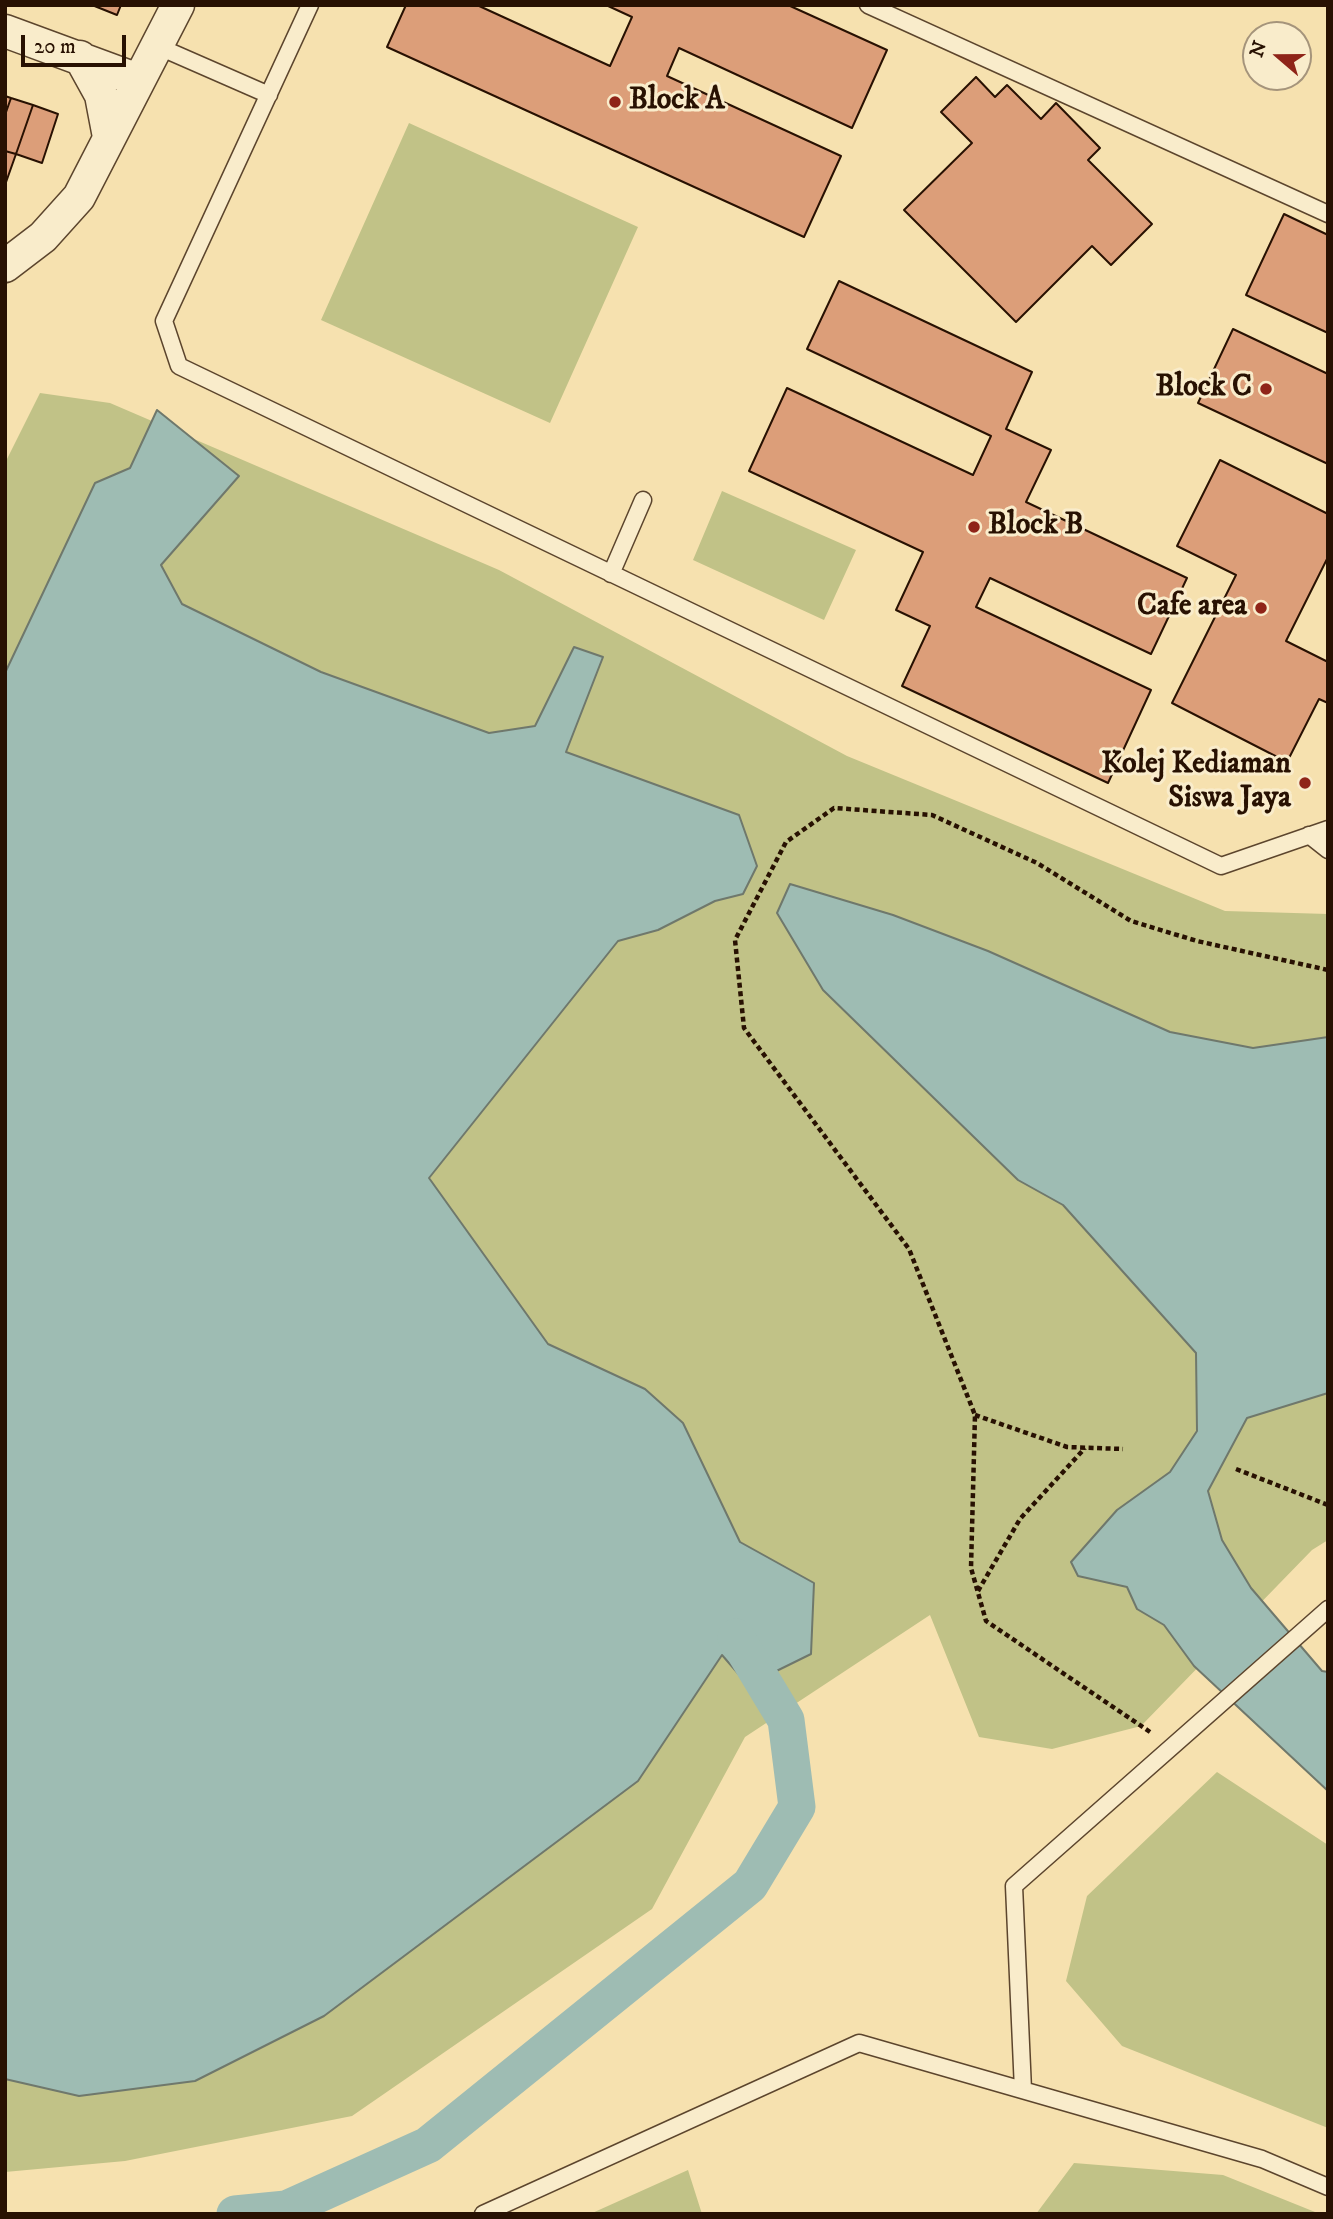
<!DOCTYPE html>
<style>
body{margin:0}
#map{position:relative;width:1333px;height:2219px;overflow:hidden;background:#f6e1af;font-family:"IM FELL DW Pica",serif}
canvas{display:block}
.frame{position:absolute;inset:0;border:7px solid #281102;pointer-events:none}
.north{position:absolute;left:1242px;top:21px;width:70px;height:70px;box-sizing:border-box;background:#f9eccb;border:2px solid #a5947b;border-radius:50%;rotate:290deg;font-size:19px;font-weight:700;line-height:28px;text-align:center;color:#281102}
.north::after{content:'';display:block;margin:auto;width:24px;height:32px;background:#8f2418;clip-path:polygon(50% 0,100% 100%,50% 72%,0 100%)}
.scale{position:absolute;left:21px;top:35px;width:105px;height:32px;box-sizing:border-box;border:4px solid #281102;border-top:0;padding-left:9px;font-size:21px;line-height:24px;white-space:nowrap;color:#281102;-webkit-text-stroke:5px #f9eccb;paint-order:stroke}
</style>
<div id="map">
<canvas width="1333" height="2219"></canvas>
<div class="frame"></div>
<div class="north">N</div>
<div class="scale">20 m</div>
</div>
<script>
const ctx = document.querySelector('canvas').getContext('2d');
ctx.lineJoin = 'round';
function fill(path, color) {
  ctx.fillStyle = color;
  ctx.fill(path, 'evenodd');
}
function toPath(rows) {
  const path = new Path2D();
  for (const r of rows) {
    path.moveTo(r[0], r[1]);
    for (let i = 2; i < r.length; i += 2) path.lineTo(r[i], r[i + 1]);
  }
  return path;
}
function strokePath(path, color, width, dash) {
  ctx.strokeStyle = color;
  ctx.lineWidth = width;
  ctx.lineCap = dash ? 'butt' : 'round';
  ctx.setLineDash(dash || []);
  ctx.stroke(path);
}
function drawText(font, color, halo, rows, align = 'center') {
  ctx.font = font + ' "IM FELL DW Pica",serif';
  ctx.lineWidth = 6;
  ctx.setLineDash([]);
  ctx.textBaseline = 'middle';
  ctx.strokeStyle = halo;
  ctx.fillStyle = color;
  for (const [text, x, y, turn = 0] of rows) {
    ctx.save();
    ctx.translate(x, y);
    ctx.rotate((+turn || 0) * Math.PI / 180);
    ctx.textAlign = isNaN(turn) ? turn : align;
    if (halo) ctx.strokeText(text, 0, 0);
    ctx.fillText(text, 0, 0);
    ctx.restore();
  }
}
fill(toPath([
 [409,123,638,227,550,423,321,320],
 [40,393,110,403,499,570,847,756,1225,911,1328,914,1328,1540,1312,1550,1141,1726,1052,1749,979,1737,930,1615,745,1737,652,1909,352,2116,125,2161,5,2172,5,463],
 [722,491,856,550,824,620,693,560],
 [1217,1772,1328,1845,1328,2128,1122,2046,1066,1981,1087,1896],
 [1074,2163,1223,2175,1320,2214,1036,2214],
 [688,2170,702,2214,590,2214]
]), '#c1c287');
const water = toPath([
 [157,410,239,476,161,565,182,604,321,672,489,733,535,726,574,647,603,657,566,752,739,815,757,866,743,894,715,901,658,930,618,941,429,1178,548,1344,645,1389,683,1423,740,1542,814,1583,811,1654,748,1685,722,1655,638,1781,324,2016,195,2081,79,2096,5,2079,5,673,95,483,130,468,157,410],
 [790,884,893,915,988,951,1170,1032,1253,1048,1328,1037,1328,1393,1247,1418,1208,1491,1222,1540,1251,1588,1322,1671,1328,1672,1328,1791,1194,1666,1164,1625,1137,1609,1127,1587,1078,1576,1071,1562,1117,1510,1170,1472,1197,1431,1196,1353,1063,1205,1018,1180,823,990,777,913,790,884]
]);
fill(water, '#9ebcb3');
strokePath(water, '#6f786c', 2);
strokePath(toPath([
 [235,2214,286,2209,428,2145,750,1885,797,1807,786,1720,736,1637]
]), '#9ebcb3', 37);
const building = toPath([
 [92,5,121,5,117,15,92,5],
 [406,5,477,5,610,66,632,17,606,5,788,5,887,50,852,128,679,48,667,76,841,156,804,237,387,47,406,5],
 [976,77,995,97,1007,85,1041,119,1056,103,1100,148,1088,160,1152,224,1111,265,1092,246,1016,322,904,210,972,143,941,112,976,77],
 [5,96,11,98,5,115,5,96],
 [11,98,33,105,16,154,5,151,5,115,11,98],
 [33,105,58,114,42,163,16,154,33,105],
 [5,151,16,154,5,185,5,151],
 [1284,214,1328,235,1328,333,1246,295,1284,214],
 [839,281,1032,372,1006,429,1051,450,1026,502,1187,578,1151,654,990,578,976,607,1151,690,1108,783,902,686,930,626,896,610,923,552,749,471,787,388,973,475,991,436,807,349,839,281],
 [1233,329,1328,374,1328,464,1198,403,1233,329],
 [1220,460,1328,514,1328,557,1286,641,1328,662,1328,703,1319,699,1287,762,1172,703,1236,575,1177,546,1220,460]
]);
fill(building, '#dc9e79');
strokePath(building, '#281102', 2);
const lane = toPath([
 [310,5,164,321,179,366,1221,866,1328,829],
 [868,5,1328,214],
 [157,46,269,95],
 [611,574,643,500],
 [1309,835,1328,850],
 [1023,2090,1014,1886,1328,1609],
 [483,2214,859,2043,1262,2159,1328,2187]
]);
const street = toPath([
 [5,31,138,80],
 [80,57,101,95,109,137],
 [5,266,43,237,79,197,178,5]
]);
strokePath(lane, '#5c452d', 19);
strokePath(street, '#5c452d', 35);
strokePath(toPath([
 [975,1415,1067,1447,1123,1449],
 [1236,1469,1328,1505],
 [978,1591,1020,1519,1085,1448],
 [1150,1732,986,1621,971,1568,975,1415,909,1249,744,1028,735,940,786,842,834,808,932,815,1037,863,1131,921,1197,941,1328,970]
]), '#281102', 4.5, [5, 3.5]);
strokePath(lane, '#f9eccb', 16);
strokePath(street, '#f9eccb', 32);
for (const [x, y, r, color] of [
 [615,102,7,"#8f2418"],
 [1266,389,7,"#8f2418"],
 [974,527,7,"#8f2418"],
 [1261,608,7,"#8f2418"],
 [1305,783,7,"#8f2418"]
]) {
  const dot = new Path2D();
  dot.arc(x, y, r, 0, 2 * Math.PI);
  ctx.fillStyle = color;
  ctx.fill(dot);
  strokePath(dot, '#f9eccb', 2.5);
}
drawText('bold 30px', '#281102', '#f9eccb', [
 ["Block A",629,102,"left"],
 ["Block C",1252,389],
 ["Block B",988,527,"left"],
 ["Cafe area",1247,608],
 ["Kolej Kediaman",1291,766],
 ["Siswa Jaya",1291,800]
], 'right');
</script>
